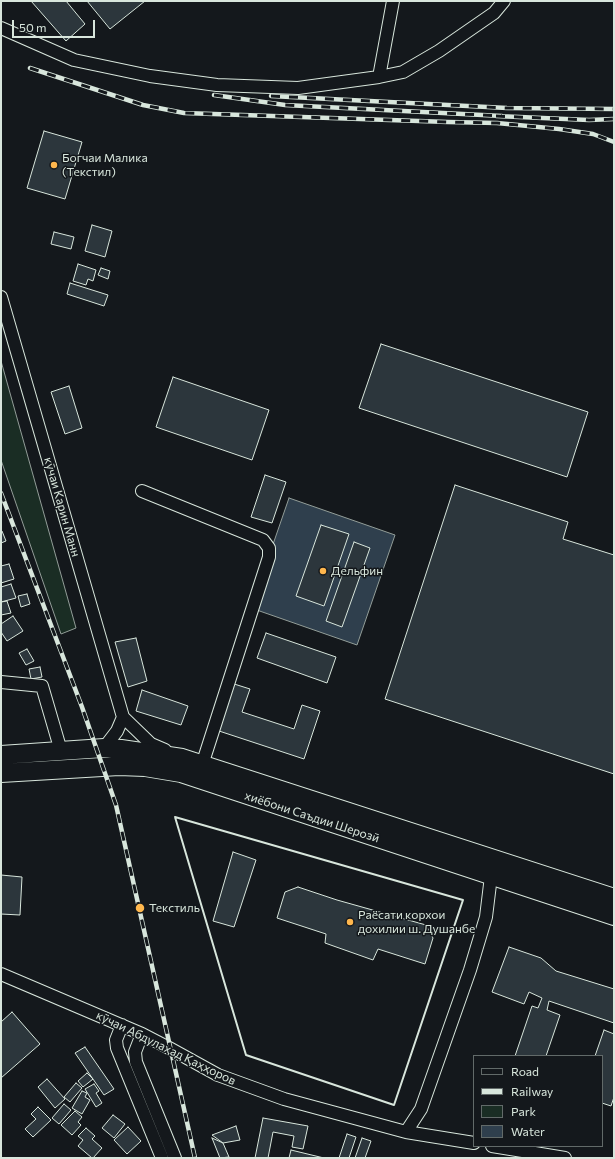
<!DOCTYPE html>
<meta charset="utf-8">
<style>
body{margin:0}
#map{position:relative;width:615px;height:1159px;overflow:hidden;background:#14181c;font-family:Commissioner,sans-serif}
canvas{display:block}
.frame{position:absolute;inset:0;border:2px solid #d8e6dc;pointer-events:none}
.legend{position:absolute;left:473px;top:1055px;width:130px;height:92px;box-sizing:border-box;background:#14181c;border:1px solid #626a69;margin:0;padding:5px 7px;list-style:none;font-size:12px;color:#d8e6dc}
.legend li{display:flex;align-items:center;gap:8px;height:20px}
.legend b{width:20px;border:1px solid #626a69}
.scale{position:absolute;left:12px;top:20px;width:83px;height:18px;box-sizing:border-box;border:2px solid #d8e6dc;border-top:0;padding-left:5px;font-size:12px;line-height:14px;white-space:nowrap;color:#d8e6dc;-webkit-text-stroke:3px #14181c;paint-order:stroke}
</style>
<div id="map">
<canvas width="615" height="1159"></canvas>
<div class="frame"></div>
<ul class="legend">
<li><b style="height:5px;background:#14181c"></b>Road</li>
<li><b style="height:5px;background:#d8e6dc"></b>Railway</li>
<li><b style="height:11px;background:#1a2d24"></b>Park</li>
<li><b style="height:11px;background:#2f3f4d"></b>Water</li>
</ul>
<div class="scale">50 m</div>
</div>
<script>
const ctx = document.querySelector('canvas').getContext('2d');
ctx.lineJoin = 'round';
function fill(path, color) {
  ctx.fillStyle = color;
  ctx.fill(path, 'evenodd');
}
function toPath(rows) {
  const path = new Path2D();
  for (const r of rows) {
    path.moveTo(r[0], r[1]);
    for (let i = 2; i < r.length; i += 2) path.lineTo(r[i], r[i + 1]);
  }
  return path;
}
function strokePath(path, color, width, dash) {
  ctx.strokeStyle = color;
  ctx.lineWidth = width;
  ctx.lineCap = dash ? 'butt' : 'round';
  ctx.setLineDash(dash || []);
  ctx.stroke(path);
}
function drawText(font, color, halo, rows, align = 'center') {
  ctx.font = font + ' Commissioner,sans-serif';
  ctx.lineWidth = 3;
  ctx.setLineDash([]);
  ctx.textBaseline = 'middle';
  ctx.strokeStyle = halo;
  ctx.fillStyle = color;
  for (const [text, x, y, turn = 0] of rows) {
    ctx.save();
    ctx.translate(x, y);
    ctx.rotate((+turn || 0) * Math.PI / 180);
    ctx.textAlign = isNaN(turn) ? turn : align;
    if (halo) ctx.strokeText(text, 0, 0);
    ctx.fillText(text, 0, 0);
    ctx.restore();
  }
}
const green = toPath([
 [1,361,76,628,61,634,1,460,1,361]
]);
fill(green, '#1a2d24');
strokePath(green, '#939e99', 1);
const water = toPath([
 [289,498,395,535,357,645,251,608,289,498]
]);
fill(water, '#2f3f4d');
strokePath(water, '#939e99', 1);
const building = toPath([
 [31,1,66,1,85,24,66,41,31,1],
 [87,1,145,1,110,29,87,1],
 [44,131,82,142,65,199,27,188,44,131],
 [92,225,112,231,105,257,85,251,92,225],
 [54,232,74,237,71,249,51,244,54,232],
 [78,264,96,270,93,281,88,279,86,285,73,281,78,264],
 [101,268,110,271,108,279,98,275,101,268],
 [70,283,108,295,104,306,67,294,70,283],
 [381,344,588,412,567,477,359,408,381,344],
 [173,377,269,410,252,460,156,427,173,377],
 [69,386,82,428,65,434,51,392,69,386],
 [265,475,286,482,272,523,251,517,265,475],
 [455,485,568,522,563,539,614,555,614,774,385,699,455,485],
 [321,525,349,534,324,606,296,596,321,525],
 [1,531,2,531,6,541,1,543,1,531],
 [354,542,370,548,342,627,326,621,354,542],
 [9,564,14,579,1,583,1,566,9,564],
 [11,584,16,598,1,602,1,587,11,584],
 [27,594,30,604,21,607,18,596,27,594],
 [7,601,11,613,1,615,1,602,7,601],
 [13,616,23,631,7,641,1,632,1,624,13,616],
 [266,633,336,657,327,683,257,658,266,633],
 [136,638,147,681,128,687,115,642,136,638],
 [27,649,34,661,26,665,19,653,27,649],
 [40,667,42,677,31,679,29,669,40,667],
 [231,683,250,689,242,712,294,729,302,705,320,711,304,759,216,730,231,683],
 [142,690,188,706,181,725,136,711,142,690],
 [233,852,256,860,234,927,213,921,233,852],
 [1,875,22,877,20,915,1,914,1,875],
 [298,887,337,900,426,925,433,938,425,964,378,949,373,960,325,943,326,934,277,918,285,892,298,887],
 [509,947,541,958,556,971,614,989,614,1023,549,1001,547,1010,560,1015,546,1056,515,1056,532,1006,538,1008,542,998,529,992,524,1004,492,992,509,947],
 [12,1012,40,1044,1,1078,1,1022,12,1012],
 [604,1030,614,1034,614,1097,611,1106,602,1103,602,1056,595,1056,604,1030],
 [85,1047,114,1089,104,1095,75,1053,85,1047],
 [87,1073,93,1079,83,1087,78,1081,87,1073],
 [47,1079,65,1099,55,1108,38,1087,47,1079],
 [76,1083,82,1088,70,1102,64,1097,76,1083],
 [94,1084,99,1091,96,1093,102,1103,96,1107,85,1089,94,1084],
 [82,1091,87,1093,85,1097,90,1100,82,1114,72,1108,82,1091],
 [64,1104,71,1110,59,1124,52,1118,64,1104],
 [38,1107,51,1120,33,1137,25,1129,36,1119,31,1114,38,1107],
 [75,1111,82,1117,78,1122,81,1125,72,1135,61,1125,75,1111],
 [113,1115,125,1124,114,1138,102,1128,113,1115],
 [263,1118,308,1126,303,1149,292,1147,294,1136,273,1132,268,1158,255,1158,263,1118],
 [236,1126,240,1140,223,1143,212,1135,236,1126],
 [128,1127,141,1141,127,1154,114,1140,128,1127],
 [86,1128,95,1136,92,1139,102,1148,93,1158,92,1158,78,1146,83,1140,78,1136,86,1128],
 [347,1134,356,1137,349,1158,339,1158,347,1134],
 [212,1138,223,1143,229,1157,220,1158,212,1138],
 [362,1138,371,1141,365,1158,355,1158,362,1138],
 [291,1150,324,1158,289,1158,291,1150]
]);
fill(building, '#2c363c');
strokePath(building, '#d8e6dc', 1);
const minor = toPath([
 [393,1,379,77,403,72,439,51,494,13,504,1],
 [1,28,74,60,150,76,217,85,298,88,379,77],
 [1,297,123,717],
 [142,491,263,540,269,548,269,557,202,765],
 [1,682,42,686,61,751],
 [104,748,117,731,123,717,151,744,165,750],
 [1,974,142,1034,169,1048,218,1075,284,1099,406,1132,474,1143],
 [122,1025,116,1040,117,1048,162,1158],
 [142,1034,135,1052,136,1062,175,1158],
 [406,1132,421,1109,470,970,486,917,491,876],
 [492,1146,565,1158]
]);
const highway = toPath([
 [1,755,104,748,121,749,182,758,614,898],
 [1,773,119,766,145,767,181,773,614,916]
]);
strokePath(minor, '#d8e6dc', 14);
strokePath(highway, '#d8e6dc', 20);
strokePath(minor, '#14181c', 12);
strokePath(highway, '#14181c', 18);
const rail = toPath([
 [30,68,143,105,184,113,448,122,497,123,559,129,593,134,614,142],
 [214,95,285,105,502,116],
 [271,96,507,108,614,109],
 [496,116,589,120,614,119],
 [1,493,82,707,116,805,195,1158]
]);
strokePath(rail, '#d8e6dc', 4.5);
strokePath(rail, '#14181c', 3, [9]);
strokePath(toPath([
 [175,817,463,900,394,1105,246,1055,175,817]
]), '#d8e6dc', 2);
for (const [x, y, r, color] of [
 [54,165,4,"#ffb74d"],
 [323,571,4,"#ffb74d"],
 [140,908,5,"#ffb74d"],
 [350,922,4,"#ffb74d"]
]) {
  const dot = new Path2D();
  dot.arc(x, y, r, 0, 2 * Math.PI);
  ctx.fillStyle = color;
  ctx.fill(dot);
  strokePath(dot, '#14181c', 1.5);
}
drawText('12px', '#d8e6dc', '#14181c', [
 ["Богчаи Малика",62,158],
 ["(Текстил)",62,172],
 ["Дельфин",331,571],
 ["Текстиль",149,908],
 ["Раёсати корхои",358,915],
 ["дохилии ш. Душанбе",358,929]
], 'left');
drawText('12px', '#d8e6dc', '#14181c', [
 ["кӯчаи Карин Манн",62,507,74],
 ["хиёбони Саъдии Шерозӣ",312,817,18],
 ["кӯчаи Абдулаҳад Қаҳҳоров",166,1048,26]
]);
</script>
